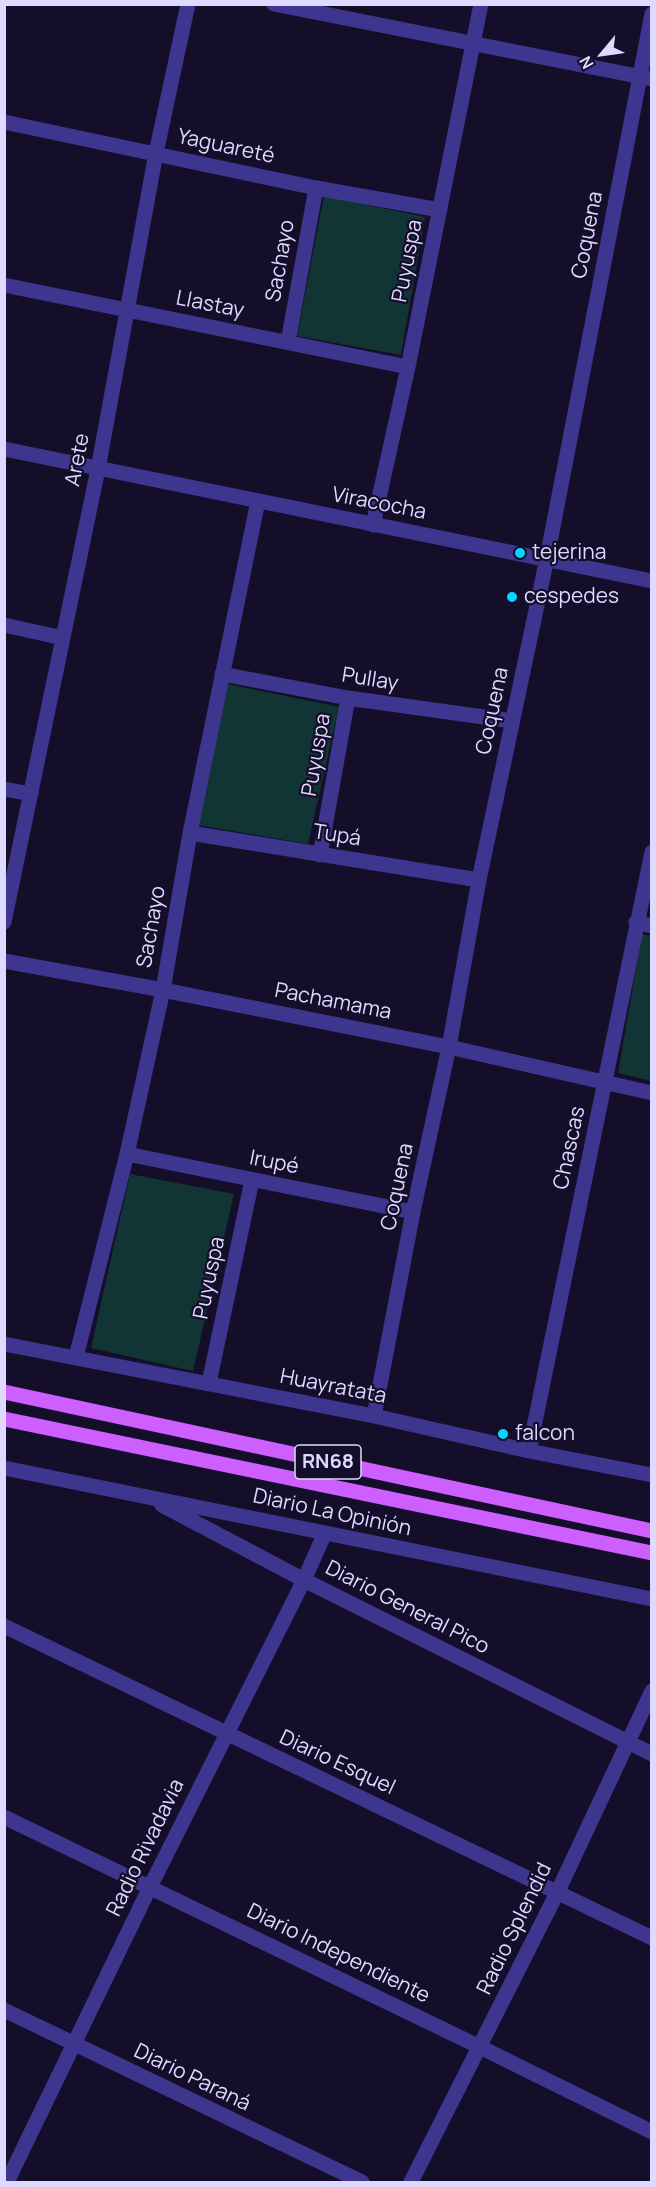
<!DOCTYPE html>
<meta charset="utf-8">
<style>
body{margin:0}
#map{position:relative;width:656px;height:2187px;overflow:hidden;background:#150e2b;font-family:Manrope,sans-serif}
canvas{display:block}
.frame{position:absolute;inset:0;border:6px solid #dfd8ff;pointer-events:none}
.north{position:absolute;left:572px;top:24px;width:60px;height:60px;-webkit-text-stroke:4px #150e2b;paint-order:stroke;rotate:241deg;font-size:16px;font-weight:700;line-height:24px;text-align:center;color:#dfd8ff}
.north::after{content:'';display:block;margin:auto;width:21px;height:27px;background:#dfd8ff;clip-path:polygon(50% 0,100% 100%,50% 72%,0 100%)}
</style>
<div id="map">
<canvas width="656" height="2187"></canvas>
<div class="frame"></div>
<div class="north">N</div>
</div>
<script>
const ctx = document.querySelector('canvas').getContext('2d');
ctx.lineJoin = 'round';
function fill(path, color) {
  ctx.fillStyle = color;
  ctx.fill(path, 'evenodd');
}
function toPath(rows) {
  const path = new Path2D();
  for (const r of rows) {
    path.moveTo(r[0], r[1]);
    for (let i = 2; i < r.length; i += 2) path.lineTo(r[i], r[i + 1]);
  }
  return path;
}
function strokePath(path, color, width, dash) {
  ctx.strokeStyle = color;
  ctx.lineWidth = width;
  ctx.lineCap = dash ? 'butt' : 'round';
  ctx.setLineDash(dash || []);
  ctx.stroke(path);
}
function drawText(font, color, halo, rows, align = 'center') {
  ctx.font = font + ' Manrope,sans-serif';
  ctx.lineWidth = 4.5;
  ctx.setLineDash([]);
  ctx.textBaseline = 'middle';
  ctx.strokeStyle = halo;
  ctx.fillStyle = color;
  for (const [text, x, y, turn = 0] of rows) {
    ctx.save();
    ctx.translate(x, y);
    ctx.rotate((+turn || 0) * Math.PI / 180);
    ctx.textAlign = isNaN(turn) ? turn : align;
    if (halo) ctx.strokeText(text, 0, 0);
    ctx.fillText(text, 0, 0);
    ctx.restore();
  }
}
fill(toPath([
 [324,196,425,217,401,355,297,336],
 [227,684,339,707,308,844,198,825],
 [642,934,651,936,651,1081,618,1073],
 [130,1174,234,1194,193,1371,91,1348]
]), '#113435');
strokePath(toPath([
 [274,4,652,79],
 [4,122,316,188,440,210],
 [4,285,408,367],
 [288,342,316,188],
 [4,449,652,581],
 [373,525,408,367,481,4],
 [4,625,63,638],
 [222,674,348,698,512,721],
 [4,789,31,794],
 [190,833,479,880],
 [320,855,348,698],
 [4,922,98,469,156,153,188,4],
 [636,922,652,926],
 [4,961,163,990,449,1047,652,1093],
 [127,1154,413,1212],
 [4,1344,374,1416,529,1451,652,1475],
 [76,1357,127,1154,163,990,190,833,258,501],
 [209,1383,252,1180],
 [374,1416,413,1212,449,1047,479,880,547,558,652,14],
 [529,1451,652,852],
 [4,1468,652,1599],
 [162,1505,304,1580,652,1754],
 [4,1626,652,1938],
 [4,1817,480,2047,652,2132],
 [4,2010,362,2182],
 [7,2182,150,1887,304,1580,325,1533],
 [411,2182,558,1891,652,1691]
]), '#3e358e', 15);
strokePath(toPath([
 [4,1392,652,1531],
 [4,1419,652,1553]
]), '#cd5fff', 15);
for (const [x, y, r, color] of [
 [520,553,6,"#04d7ff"],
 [512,597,6,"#04d7ff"],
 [503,1434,6,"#04d7ff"]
]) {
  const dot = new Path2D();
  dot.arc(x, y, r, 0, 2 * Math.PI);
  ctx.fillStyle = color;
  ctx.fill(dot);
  strokePath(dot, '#150e2b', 2);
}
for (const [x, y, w] of [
 [328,1462,66]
]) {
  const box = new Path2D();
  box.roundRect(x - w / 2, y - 17, w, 34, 4.5);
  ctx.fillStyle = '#150e2b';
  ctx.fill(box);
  strokePath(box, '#dfd8ff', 1.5);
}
drawText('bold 20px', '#dfd8ff', null, [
 ["RN68",328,1462]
]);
drawText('21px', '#dfd8ff', '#150e2b', [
 ["Yaguareté",226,147,12],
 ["Coquena",588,235,-79],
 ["Sachayo",281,261,-80],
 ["Puyuspa",408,261,-79],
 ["Llastay",210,305,11],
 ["Arete",78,460,-79],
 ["Viracocha",379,504,11],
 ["Pullay",370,680,9],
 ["Coquena",493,711,-78],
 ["Puyuspa",317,755,-80],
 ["Tupá",337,836,9],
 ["Sachayo",152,927,-80],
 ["Pachamama",333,1002,11],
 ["Chascas",570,1148,-78],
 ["Irupé",274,1163,11],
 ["Coquena",398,1187,-78],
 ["Puyuspa",210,1278,-78],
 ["Huayratata",333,1387,11],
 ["Diario La Opinión",332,1513,12],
 ["Diario General Pico",407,1608,27],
 ["Diario Esquel",337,1763,25],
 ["Radio Rivadavia",146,1848,-64],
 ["Radio Splendid",515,1929,-64],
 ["Diario Independiente",338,1954,26],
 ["Diario Paraná",192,2078,26]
]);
drawText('21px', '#dfd8ff', '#150e2b', [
 ["tejerina",532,553],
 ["cespedes",524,597],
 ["falcon",515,1434]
], 'left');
</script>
